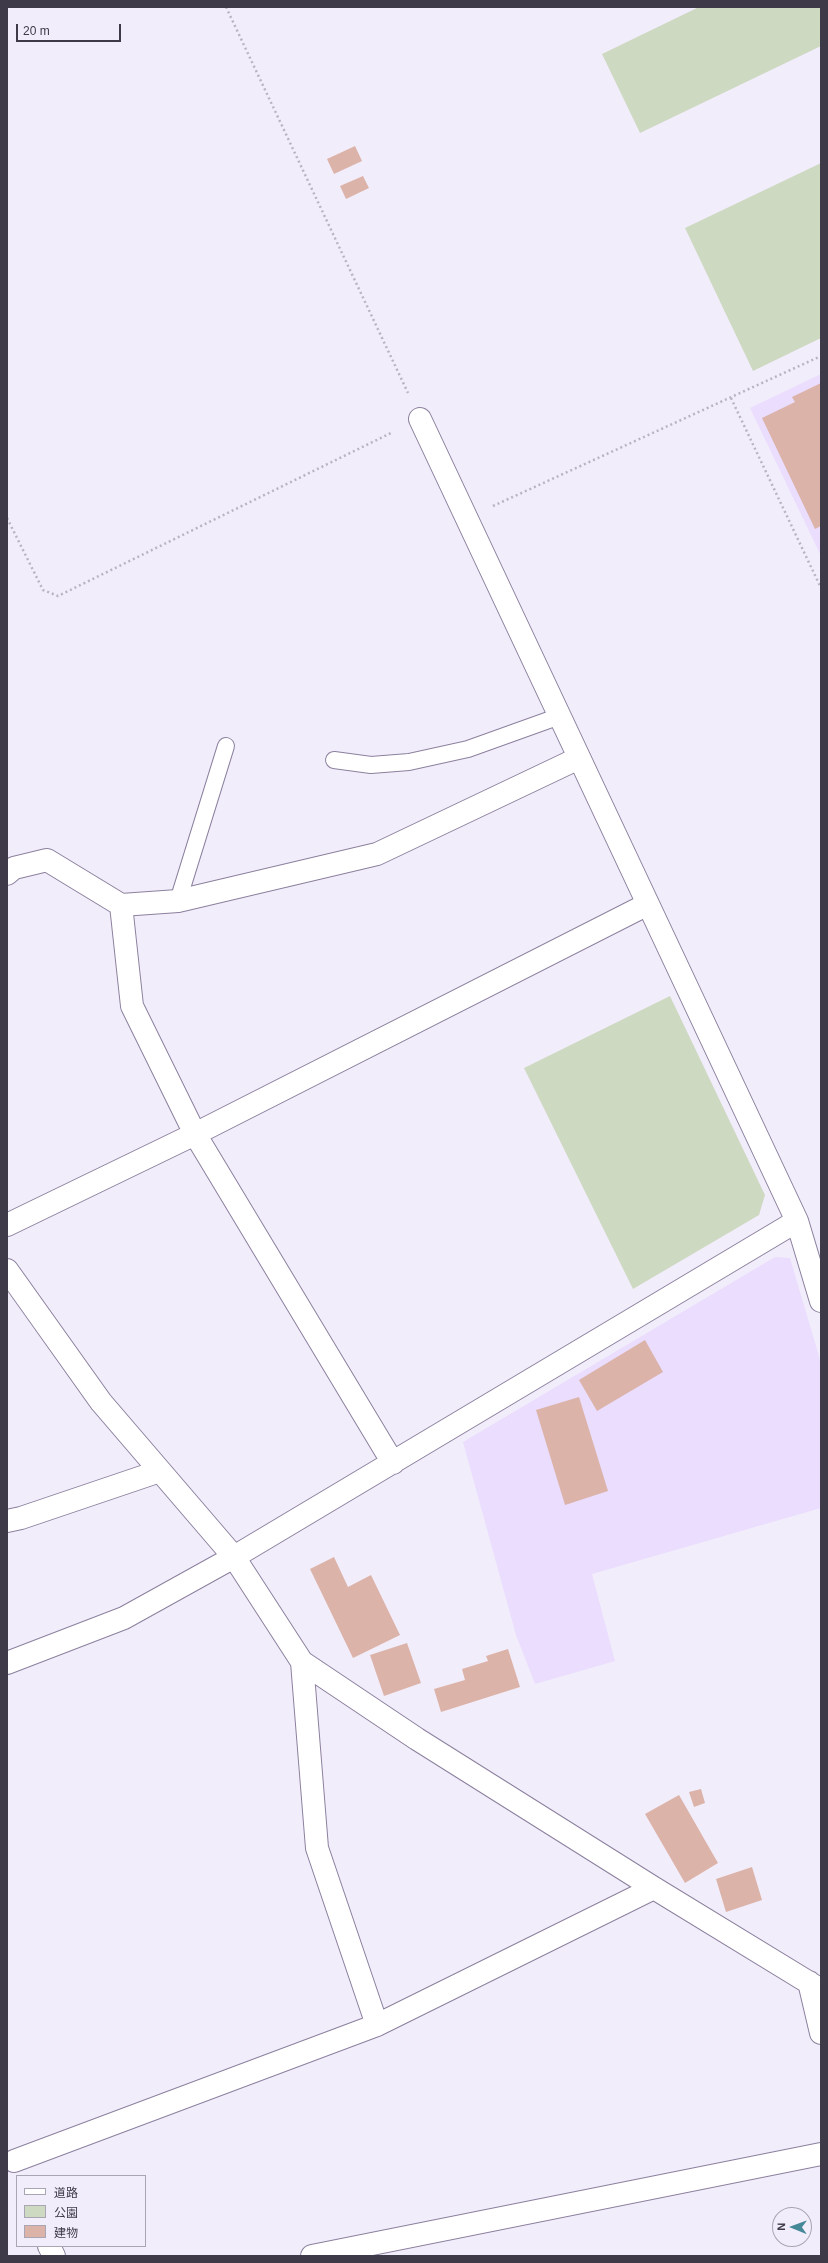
<!DOCTYPE html>
<meta charset="utf-8">
<style>
body{margin:0}
#map{position:relative;width:828px;height:2263px;overflow:hidden;background:#f2edfb;font-family:Helvetica,"Noto Sans JP",sans-serif}
canvas{display:block}
.frame{position:absolute;inset:0;border:8px solid #3f3a47;pointer-events:none}
.legend{position:absolute;left:16px;top:2175px;width:130px;height:72px;box-sizing:border-box;background:#f2edfb;border:1px solid #aaa5b3;margin:0;padding:5px 7px;list-style:none;font-size:12px;color:#3f3a47}
.legend li{display:flex;align-items:center;gap:8px;height:20px}
.legend b{width:20px;border:1px solid #aaa5b3}
.north{position:absolute;left:772px;top:2207px;width:40px;height:40px;box-sizing:border-box;background:#f2edfb;border:1px solid #aaa5b3;border-radius:50%;rotate:271deg;font-size:11px;font-weight:700;line-height:16px;text-align:center;color:#3f3a47}
.north::after{content:'';display:block;margin:auto;width:14px;height:18px;background:#458898;clip-path:polygon(50% 0,100% 100%,50% 72%,0 100%)}
.scale{position:absolute;left:16px;top:24px;width:105px;height:18px;box-sizing:border-box;border:2px solid #3f3a47;border-top:0;padding-left:5px;font-size:12px;line-height:14px;white-space:nowrap;color:#3f3a47;-webkit-text-stroke:3px #f2edfb;paint-order:stroke}
</style>
<div id="map">
<canvas width="828" height="2263"></canvas>
<div class="frame"></div>
<ul class="legend">
<li><b style="height:5px;background:#fff"></b>道路</li>
<li><b style="height:11px;background:#ced9c2"></b>公園</li>
<li><b style="height:11px;background:#dcb3a9"></b>建物</li>
</ul>
<div class="north">N</div>
<div class="scale">20 m</div>
</div>
<script>
const ctx = document.querySelector('canvas').getContext('2d');
ctx.lineJoin = 'round';
function fill(path, color) {
  ctx.fillStyle = color;
  ctx.fill(path, 'evenodd');
}
function toPath(rows) {
  const path = new Path2D();
  for (const r of rows) {
    path.moveTo(r[0], r[1]);
    for (let i = 2; i < r.length; i += 2) path.lineTo(r[i], r[i + 1]);
  }
  return path;
}
function strokePath(path, color, width, dash) {
  ctx.strokeStyle = color;
  ctx.lineWidth = width;
  ctx.lineCap = dash ? 'butt' : 'round';
  ctx.setLineDash(dash || []);
  ctx.stroke(path);
}
fill(toPath([
 [821,374,821,556,750,408],
 [775,1257,790,1258,821,1363,821,1508,592,1574,615,1661,535,1684,516,1635,463,1442]
]), '#eaddfe');
fill(toPath([
 [699,7,821,7,821,46,640,133,602,54],
 [821,163,821,338,753,371,685,228],
 [670,996,765,1195,759,1215,633,1289,524,1068]
]), '#ced9c2');
fill(toPath([
 [355,146,362,161,334,174,327,159],
 [363,176,369,188,346,199,340,186],
 [821,383,821,526,815,529,762,418,795,402,792,397],
 [645,1340,663,1372,597,1411,579,1380],
 [579,1397,608,1491,565,1505,536,1410],
 [334,1557,348,1587,371,1575,400,1635,353,1658,310,1569],
 [407,1643,421,1683,384,1696,370,1655],
 [508,1649,520,1687,441,1712,434,1689,465,1680,462,1669,488,1661,486,1656],
 [701,1789,705,1803,694,1807,689,1792],
 [679,1795,718,1863,685,1883,645,1814],
 [752,1867,762,1900,726,1912,716,1879]
]), '#dcb3a9');
const service = toPath([
 [334,760,371,765,409,762,468,749,560,716],
 [178,901,226,746]
]);
const minor = toPath([
 [420,419,797,1221,821,1301],
 [7,874,14,868,47,860,121,905,178,901,377,854,579,758],
 [121,905,132,1006,195,1134,393,1463],
 [7,1225,195,1134,648,904],
 [7,1270,101,1402,234,1557,302,1662,417,1739,654,1888,821,1990],
 [7,1521,21,1518,160,1471],
 [302,1662,317,1848,377,2025],
 [7,1663,124,1618,234,1557,797,1221],
 [809,1982,821,2033],
 [14,2161,377,2025,654,1888],
 [49,2246,54,2256],
 [312,2256,821,2154]
]);
strokePath(service, '#8c809e', 18);
strokePath(minor, '#8c809e', 24);
strokePath(toPath([
 [226,7,408,393],
 [731,398,821,588],
 [493,506,821,356],
 [7,518,43,590,58,596,393,432]
]), '#b9b4c2', 2.5, [2, 3]);
strokePath(service, '#fff', 16);
strokePath(minor, '#fff', 22);
</script>
